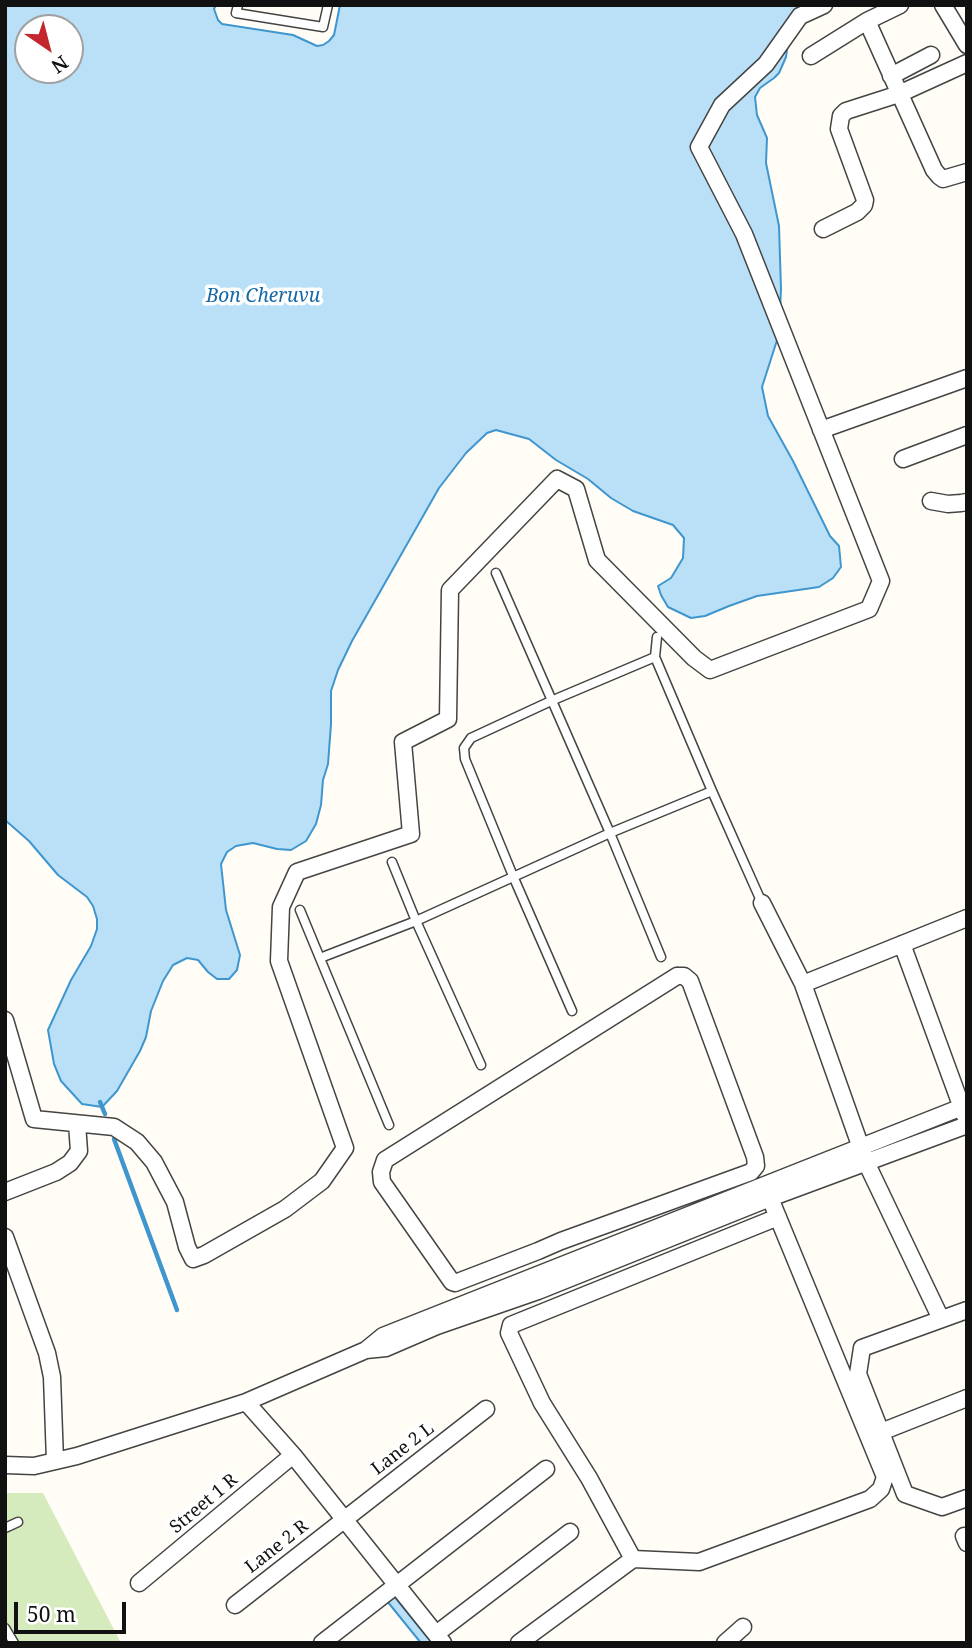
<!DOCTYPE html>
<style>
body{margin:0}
#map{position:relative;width:972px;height:1648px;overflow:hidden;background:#fffdf5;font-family:"Noto Serif",serif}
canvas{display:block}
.frame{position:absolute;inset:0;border:7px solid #111;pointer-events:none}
.north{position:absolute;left:14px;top:14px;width:70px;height:70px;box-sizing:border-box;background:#fff;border:2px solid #a0a0a0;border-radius:50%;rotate:145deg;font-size:19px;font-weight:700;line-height:28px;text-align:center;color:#111}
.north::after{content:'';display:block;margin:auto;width:24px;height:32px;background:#c4262e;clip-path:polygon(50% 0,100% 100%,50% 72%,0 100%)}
.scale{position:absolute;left:14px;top:1602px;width:112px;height:32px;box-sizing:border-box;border:4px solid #111;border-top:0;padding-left:9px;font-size:21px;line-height:24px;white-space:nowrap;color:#111;-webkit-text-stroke:5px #fff;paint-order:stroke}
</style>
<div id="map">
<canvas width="972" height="1648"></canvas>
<div class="frame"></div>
<div class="north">N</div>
<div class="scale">50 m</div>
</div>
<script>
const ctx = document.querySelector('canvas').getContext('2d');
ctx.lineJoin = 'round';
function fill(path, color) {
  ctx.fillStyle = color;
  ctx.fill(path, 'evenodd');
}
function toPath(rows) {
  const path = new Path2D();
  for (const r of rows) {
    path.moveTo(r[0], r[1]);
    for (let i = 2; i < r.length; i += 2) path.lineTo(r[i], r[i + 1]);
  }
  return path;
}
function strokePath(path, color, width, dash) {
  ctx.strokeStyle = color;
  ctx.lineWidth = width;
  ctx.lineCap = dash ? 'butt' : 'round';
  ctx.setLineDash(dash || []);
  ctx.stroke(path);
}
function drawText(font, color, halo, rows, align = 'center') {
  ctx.font = font + ' "Noto Serif",serif';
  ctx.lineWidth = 7;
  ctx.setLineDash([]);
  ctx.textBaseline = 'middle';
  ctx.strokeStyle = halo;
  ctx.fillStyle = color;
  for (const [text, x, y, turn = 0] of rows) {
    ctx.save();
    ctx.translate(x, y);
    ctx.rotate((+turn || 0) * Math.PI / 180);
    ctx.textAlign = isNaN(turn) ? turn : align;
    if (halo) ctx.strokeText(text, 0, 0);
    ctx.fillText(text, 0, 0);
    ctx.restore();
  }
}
fill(toPath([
 [5,1493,43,1493,121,1643,5,1643]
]), '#d5ebbd');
const water = toPath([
 [5,5,216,5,214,9,218,20,222,24,293,35,317,46,323,45,329,41,334,35,340,5,813,5,790,28,786,57,779,73,774,78,760,88,755,97,757,115,767,138,766,163,779,226,781,289,779,334,762,387,768,416,793,461,830,536,839,546,841,567,833,578,819,587,757,596,729,606,705,616,691,618,668,607,661,595,658,586,671,578,683,558,684,538,673,525,633,511,611,498,588,479,556,460,529,439,496,430,487,433,466,453,439,488,352,641,338,670,331,691,331,724,328,764,323,780,321,805,316,824,306,841,291,850,277,849,253,843,236,846,227,852,221,864,226,910,240,955,237,970,229,979,217,979,208,972,198,960,187,958,173,965,163,981,151,1011,146,1037,140,1051,117,1091,102,1107,82,1104,61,1081,54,1064,48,1030,71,980,91,946,97,929,97,919,93,906,87,897,58,875,29,841,5,820,5,5],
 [28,28,70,28,70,70,28,70,28,28],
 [394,1596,432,1643,421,1643,387,1601,394,1596]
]);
fill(water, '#b9e0f7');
strokePath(water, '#3f96cf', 2);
strokePath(toPath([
 [100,1102,105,1114],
 [114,1139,177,1310]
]), '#3f96cf', 4.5);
const lane = toPath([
 [238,5,236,13,323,27,328,5],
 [496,573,610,833,661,957],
 [657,637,655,657,712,791,762,903],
 [392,862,416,921,481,1065],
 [300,910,389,1125],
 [320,958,416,921,610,833,712,791],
 [572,1011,513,876,465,759,464,748,471,738,551,701,655,657],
 [5,1528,18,1522],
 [5,1628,14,1643]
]);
const street = toPath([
 [900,5,867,21,934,170,939,176,943,179,967,172],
 [943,5,967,45],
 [811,56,867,21],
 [891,76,931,55],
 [823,229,857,212,864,205,865,200,839,129,841,116,846,111,899,94,967,63],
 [821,430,967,378],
 [903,459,967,435],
 [931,501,948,504,961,503,967,502],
 [762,903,803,984,866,1162,941,1319],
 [902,944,965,1116],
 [677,976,684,976,690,981,755,1157,756,1166,751,1172,561,1241,538,1251,455,1283,452,1282,382,1182,381,1172,385,1160,677,976],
 [803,984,967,918],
 [5,1020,34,1119,114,1127,137,1142,154,1162,175,1202,187,1247,193,1259,204,1255,285,1209,322,1181,345,1148,279,961,281,907,297,872,411,834,403,742,448,719,450,590,557,479,576,489,597,560,694,658,710,670,869,609,881,581,744,234,699,147,722,105,766,64,800,16,824,5],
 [5,1192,56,1172,70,1163,79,1151,77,1124],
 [770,1198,885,1477,881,1489,870,1499,699,1562,633,1559,589,1478,542,1403,509,1333,511,1325,778,1217],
 [5,1237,47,1353,52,1377,55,1461],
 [967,1310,862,1348,858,1374,905,1494,942,1507,967,1498],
 [366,1350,386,1348,437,1326,538,1291,770,1198,967,1125],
 [246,1402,293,1455,443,1643],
 [881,1432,967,1398],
 [5,1465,34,1466,77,1456,246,1402,366,1350,383,1336,967,1105],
 [964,1536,967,1543],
 [139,1583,293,1455],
 [235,1605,486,1409],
 [436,1634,570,1532],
 [322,1643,546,1469],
 [519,1643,633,1559],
 [725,1643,743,1627]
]);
strokePath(lane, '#444', 11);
strokePath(street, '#444', 19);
strokePath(lane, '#fff', 8);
strokePath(street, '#fff', 16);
drawText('18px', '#111', '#fff', [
 ["Lane 2 L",403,1449,-38],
 ["Street 1 R",204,1504,-40],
 ["Lane 2 R",277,1547,-38]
]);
drawText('italic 19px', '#1768a6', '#fff', [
 ["Bon Cheruvu",263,297]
]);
</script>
